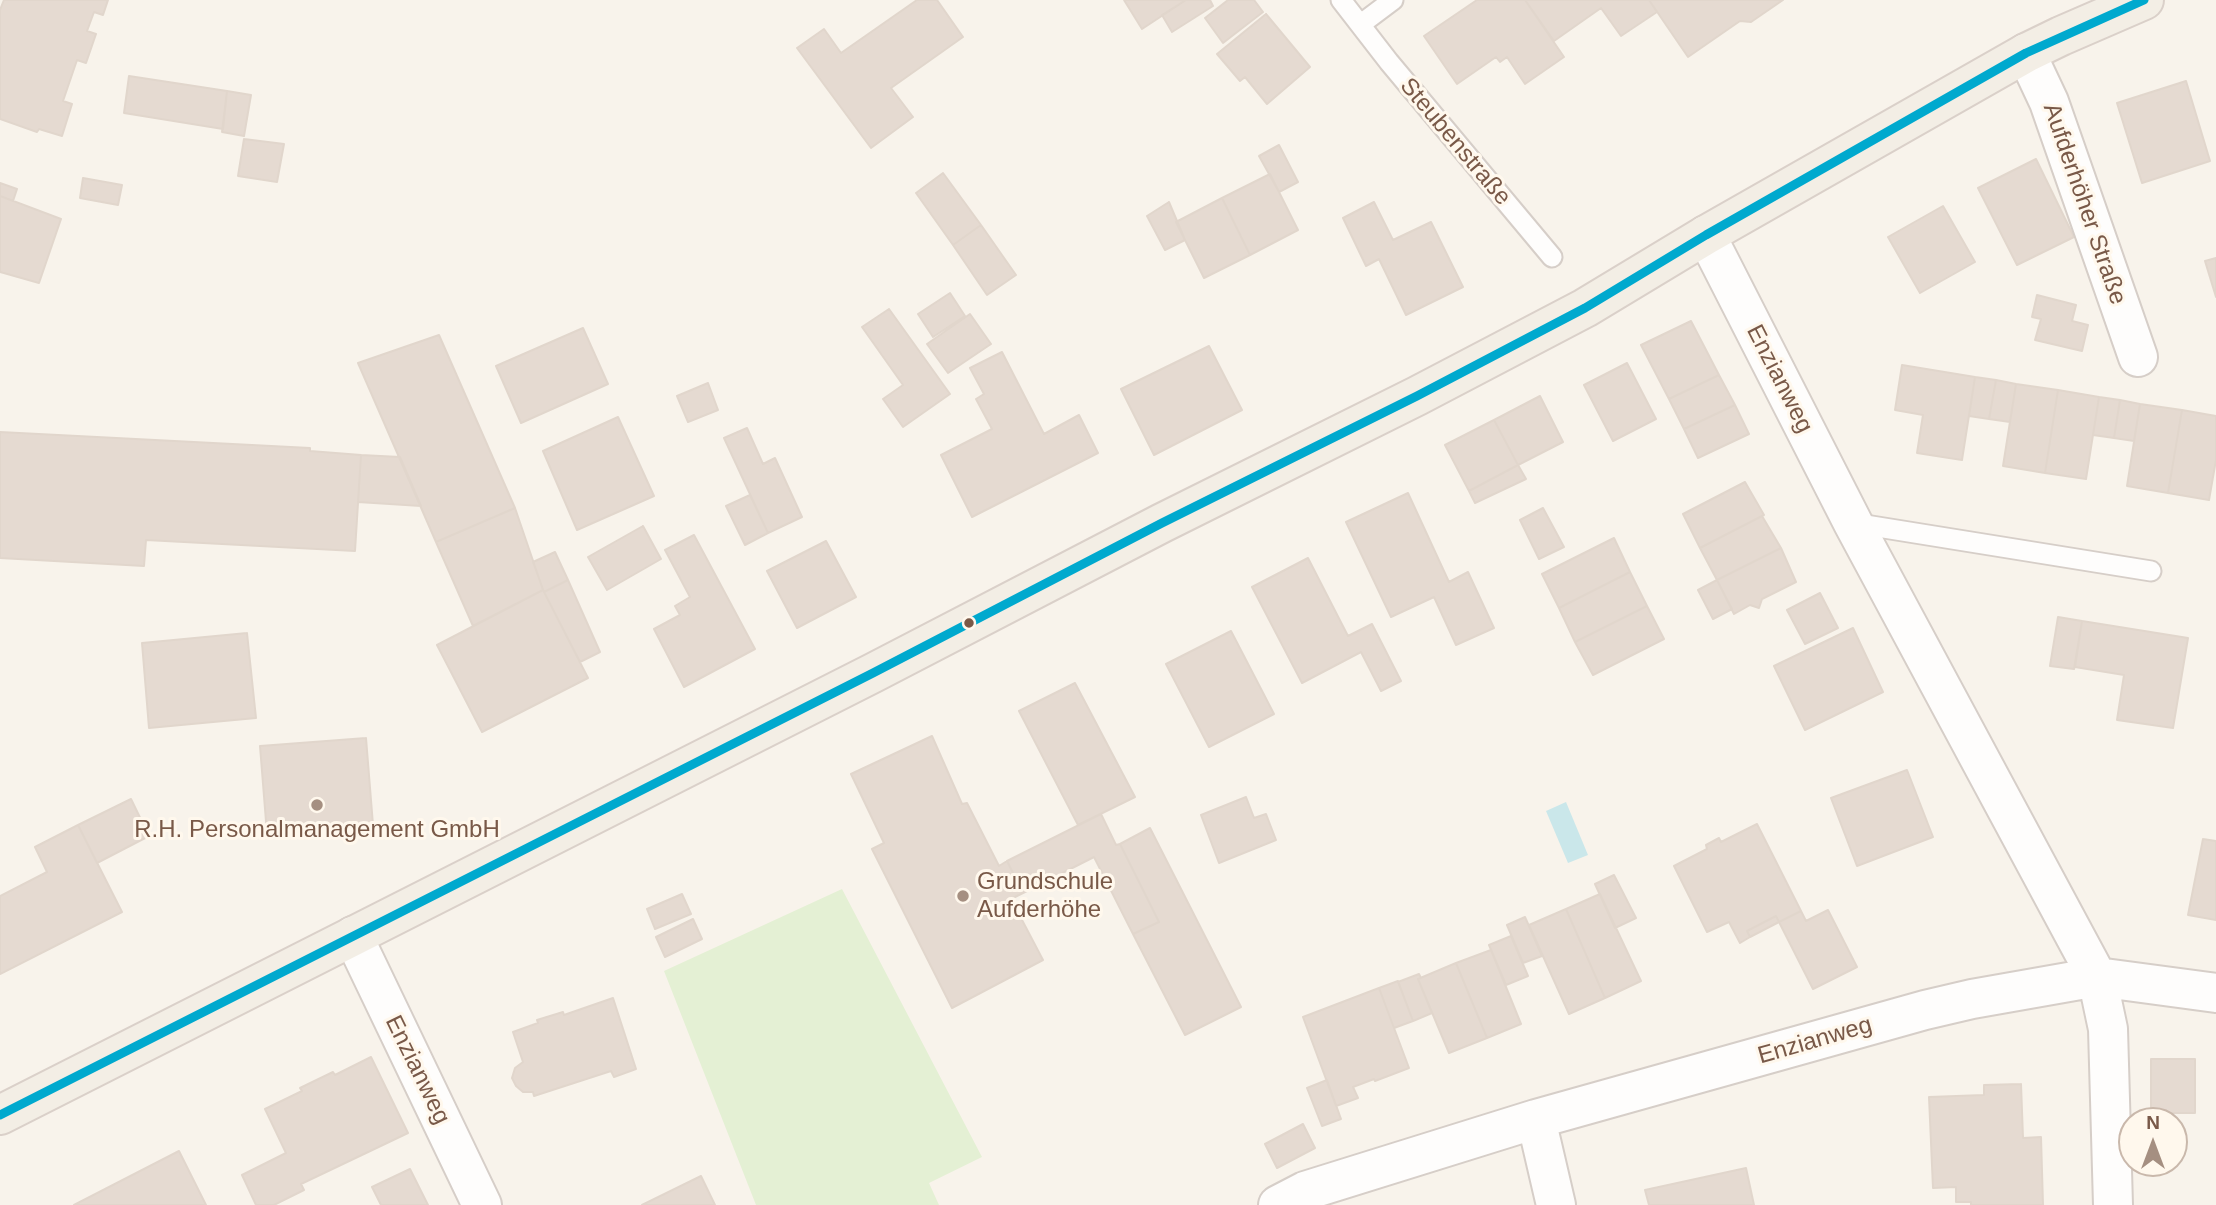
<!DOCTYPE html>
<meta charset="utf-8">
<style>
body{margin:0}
#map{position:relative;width:2216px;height:1205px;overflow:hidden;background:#f8f3eb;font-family:Arial,sans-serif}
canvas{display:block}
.north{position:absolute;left:2118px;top:1107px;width:70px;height:70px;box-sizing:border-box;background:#fff8ed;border:2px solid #c9b8ab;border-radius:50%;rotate:0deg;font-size:19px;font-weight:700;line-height:28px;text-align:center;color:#795948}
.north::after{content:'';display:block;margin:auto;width:24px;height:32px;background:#a58f81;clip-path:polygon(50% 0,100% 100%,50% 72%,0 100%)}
</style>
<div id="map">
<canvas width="2216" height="1205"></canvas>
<div class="north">N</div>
</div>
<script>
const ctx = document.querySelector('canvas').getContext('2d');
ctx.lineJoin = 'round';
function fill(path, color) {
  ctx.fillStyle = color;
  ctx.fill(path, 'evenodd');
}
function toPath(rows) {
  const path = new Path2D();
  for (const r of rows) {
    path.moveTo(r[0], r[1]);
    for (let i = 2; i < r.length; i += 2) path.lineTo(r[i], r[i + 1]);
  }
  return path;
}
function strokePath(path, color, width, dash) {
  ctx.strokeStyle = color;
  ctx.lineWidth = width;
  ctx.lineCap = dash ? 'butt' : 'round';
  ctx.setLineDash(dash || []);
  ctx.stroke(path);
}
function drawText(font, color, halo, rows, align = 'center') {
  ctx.font = font + ' Arial,sans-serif';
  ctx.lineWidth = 6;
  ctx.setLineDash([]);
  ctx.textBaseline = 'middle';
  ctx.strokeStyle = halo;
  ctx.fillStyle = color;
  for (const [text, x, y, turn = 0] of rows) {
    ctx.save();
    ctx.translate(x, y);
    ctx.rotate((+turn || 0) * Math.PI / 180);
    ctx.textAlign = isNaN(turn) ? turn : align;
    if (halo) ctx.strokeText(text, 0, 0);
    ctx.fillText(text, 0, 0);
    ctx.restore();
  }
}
fill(toPath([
 [842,889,982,1157,929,1183,939,1205,756,1205,664,971]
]), '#e4f0d4');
fill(toPath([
 [1566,802,1588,855,1568,863,1546,811]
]), '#cae7ea');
const building = toPath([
 [4,0,108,0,103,15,94,12,87,31,96,34,86,63,77,60,63,101,72,104,62,136,39,129,37,132,0,119,0,10,4,0],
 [917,0,937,0,963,37,891,88,913,117,871,148,797,48,824,29,841,53,917,0],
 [1124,0,1186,0,1142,29,1124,0],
 [1186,0,1210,0,1213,6,1172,32,1162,15,1186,0],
 [1228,0,1254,0,1263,12,1223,43,1205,18,1228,0],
 [1477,0,1525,0,1564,57,1525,84,1507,57,1500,62,1496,57,1457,84,1424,36,1477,0],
 [1525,0,1649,0,1657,12,1621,36,1601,8,1554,41,1525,0],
 [1649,0,1783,0,1751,22,1740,21,1688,57,1649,0],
 [1266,14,1310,67,1267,104,1245,77,1240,81,1217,54,1266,14],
 [129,76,227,91,223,129,124,113,129,76],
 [2186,81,2210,161,2142,183,2117,103,2186,81],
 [227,91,251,95,244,136,222,132,227,91],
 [244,139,284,144,277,182,238,176,244,139],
 [1279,145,1298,182,1279,192,1259,156,1279,145],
 [2036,159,2074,237,2017,265,1978,188,2036,159],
 [943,173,981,225,953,245,916,193,943,173],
 [1270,174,1298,230,1250,255,1222,198,1270,174],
 [83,178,122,185,118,205,80,198,83,178],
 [0,183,17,189,13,201,0,196,0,183],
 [0,196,61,219,39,283,0,272,0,196],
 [1222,198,1250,255,1204,278,1176,222,1222,198],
 [1169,202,1185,240,1165,250,1147,216,1169,202],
 [1374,202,1393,240,1431,222,1463,287,1406,315,1379,259,1366,266,1343,218,1374,202],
 [1943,206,1975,262,1920,293,1888,237,1943,206],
 [981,225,1016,275,987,295,953,245,981,225],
 [2216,258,2216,297,2205,261,2216,258],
 [950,293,965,316,933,337,918,314,950,293],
 [2037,295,2076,305,2072,321,2088,325,2082,351,2035,340,2041,319,2032,317,2037,295],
 [889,309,950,394,903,427,883,399,903,385,862,327,889,309],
 [970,314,991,344,948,373,927,344,970,314],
 [1691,321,1719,375,1669,399,1641,345,1691,321],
 [583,328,608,384,521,423,496,366,583,328],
 [439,335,515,508,436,542,358,363,439,335],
 [1209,346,1242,410,1154,455,1121,389,1209,346],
 [1002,352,1044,434,1079,415,1098,453,972,517,941,455,992,429,976,399,984,394,970,368,1002,352],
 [1627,363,1656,419,1613,441,1584,385,1627,363],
 [1902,365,1975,377,1962,460,1917,453,1923,415,1895,410,1902,365],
 [1719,375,1735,405,1684,429,1669,399,1719,375],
 [1975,377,1996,380,1989,419,1969,416,1975,377],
 [1996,380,2016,384,2010,422,1989,419,1996,380],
 [708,383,718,410,688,422,677,396,708,383],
 [2016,384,2058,390,2045,473,2003,466,2016,384],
 [2058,390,2099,397,2086,479,2045,473,2058,390],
 [1540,396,1563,442,1518,465,1494,420,1540,396],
 [2099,397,2120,400,2114,438,2093,435,2099,397],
 [2120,400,2140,404,2134,441,2114,438,2120,400],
 [2140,404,2182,410,2168,493,2127,486,2140,404],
 [1735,405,1749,434,1698,458,1684,429,1735,405],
 [2182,410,2216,416,2216,460,2209,500,2168,493,2182,410],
 [618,417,654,496,577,530,543,451,618,417],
 [1494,420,1518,465,1469,491,1445,445,1494,420],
 [747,428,763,464,775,458,802,517,768,533,724,438,747,428],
 [0,432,310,448,310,451,361,455,355,551,146,540,144,566,0,558,0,432],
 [361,455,400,457,421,506,358,502,361,455],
 [1518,465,1526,479,1475,503,1469,491,1518,465],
 [1745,482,1764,515,1700,548,1683,514,1745,482],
 [1408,493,1449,582,1468,572,1494,628,1456,645,1434,597,1391,617,1346,522,1408,493],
 [750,495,768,533,745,545,726,506,750,495],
 [515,508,543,590,473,626,436,542,515,508],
 [1543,508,1564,547,1539,559,1520,520,1543,508],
 [1762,516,1781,548,1717,580,1700,548,1762,516],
 [643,526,661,559,607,590,588,557,643,526],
 [694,535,755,649,684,687,654,629,680,615,675,606,690,597,665,550,694,535],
 [1614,538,1630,572,1559,608,1542,574,1614,538],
 [826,541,856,597,797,628,767,571,826,541],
 [1781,548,1796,582,1762,599,1759,608,1750,605,1734,614,1717,580,1781,548],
 [555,552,568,580,544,592,533,562,555,552],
 [1308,558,1348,636,1372,624,1401,681,1381,691,1361,652,1302,683,1252,587,1308,558],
 [1630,572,1647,606,1575,642,1559,608,1630,572],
 [568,580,600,652,580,662,544,592,568,580],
 [1717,580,1732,609,1713,619,1698,590,1717,580],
 [543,590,588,678,482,732,437,645,543,590],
 [1820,593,1838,628,1805,644,1787,610,1820,593],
 [1647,606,1664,639,1593,675,1575,642,1647,606],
 [2058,617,2082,621,2074,669,2050,666,2058,617],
 [2082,621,2188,638,2173,728,2117,720,2124,675,2075,667,2082,621],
 [1853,628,1883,692,1805,730,1774,666,1853,628],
 [1231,631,1274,714,1209,747,1166,664,1231,631],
 [247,633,256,718,149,728,142,643,247,633],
 [1075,683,1135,797,1078,825,1019,711,1075,683],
 [932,736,962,804,967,803,999,866,1007,861,1023,893,1011,899,1043,960,952,1008,872,849,884,843,851,774,932,736],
 [366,738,373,825,267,834,260,746,366,738],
 [1907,770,1933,837,1857,866,1831,798,1907,770],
 [1246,797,1254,818,1266,814,1276,840,1219,863,1201,815,1246,797],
 [131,799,149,836,97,863,78,825,131,799],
 [1101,814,1116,845,1120,844,1159,922,1133,934,1094,857,1023,893,1007,861,1101,814],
 [1757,824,1801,911,1779,922,1776,916,1747,931,1750,937,1740,943,1729,922,1707,932,1674,866,1707,849,1706,845,1719,838,1721,842,1757,824],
 [78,825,122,912,0,974,0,896,47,872,35,847,78,825],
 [1150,828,1241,1007,1185,1035,1133,934,1159,922,1120,844,1150,828],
 [2203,839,2216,841,2216,920,2188,915,2203,839],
 [1614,875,1636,918,1615,928,1595,884,1614,875],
 [682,894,691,914,655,929,647,909,682,894],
 [1600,894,1641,981,1605,998,1566,909,1600,894],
 [1566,909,1605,998,1569,1014,1529,925,1566,909],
 [1828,910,1857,967,1813,989,1779,922,1801,911,1806,921,1828,910],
 [1776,916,1779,922,1750,937,1747,931,1776,916],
 [1525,917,1542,956,1523,963,1507,925,1525,917],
 [693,919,702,939,665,957,656,937,693,919],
 [1511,936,1528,976,1506,985,1489,945,1511,936],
 [1491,950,1521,1024,1487,1038,1456,963,1491,950],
 [1456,963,1487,1038,1449,1053,1418,979,1456,963],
 [1419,974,1421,978,1418,979,1432,1013,1413,1021,1398,982,1419,974],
 [1398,981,1413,1021,1394,1028,1379,988,1398,981],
 [1379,988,1409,1068,1375,1081,1374,1079,1353,1087,1358,1098,1336,1106,1303,1017,1379,988],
 [613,998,636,1069,614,1077,611,1071,534,1096,533,1092,523,1092,516,1086,512,1078,515,1068,523,1062,513,1032,538,1023,537,1020,563,1012,564,1015,613,998],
 [371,1057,408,1133,301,1184,304,1190,274,1205,256,1205,242,1175,286,1153,265,1109,302,1091,300,1088,333,1072,335,1075,371,1057],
 [2151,1059,2195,1059,2195,1113,2151,1113,2151,1059],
 [1327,1080,1341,1119,1322,1126,1307,1088,1327,1080],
 [2021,1084,2023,1138,2041,1137,2043,1205,1971,1205,1971,1202,1956,1202,1956,1187,1933,1188,1929,1097,1984,1095,1984,1085,2021,1084],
 [1303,1124,1315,1148,1277,1168,1265,1144,1303,1124],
 [179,1151,206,1205,74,1205,179,1151],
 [1746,1168,1754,1205,1649,1205,1645,1190,1746,1168],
 [410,1169,428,1205,381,1205,372,1187,410,1169],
 [701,1176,715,1205,642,1205,701,1176]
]);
fill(building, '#e5dad1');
strokePath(building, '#e1d6cc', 2);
const service = toPath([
 [1341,0,1389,62,1552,257],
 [1361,24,1393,0],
 [1853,523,2151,571]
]);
const minor = toPath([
 [2026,53,2049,102,2138,357],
 [1706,235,1853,523,2097,977,2108,1029,2113,1205],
 [353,936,482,1205],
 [1536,1119,1556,1205],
 [1278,1205,1305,1191,1536,1119,1925,1010,1972,999,2097,977,2216,993]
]);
const primary = toPath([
 [0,1115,873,673,1162,523,1417,396,1585,308,1706,235,2026,53,2061,36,2144,0]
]);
strokePath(service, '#d6cec8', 23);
strokePath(minor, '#d6cec8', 42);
strokePath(primary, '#dad0c9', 42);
strokePath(service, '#fefdfc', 19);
strokePath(minor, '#fefdfc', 38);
strokePath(primary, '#f3eee5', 38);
strokePath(toPath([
 [0,1115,873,673,1162,523,1417,396,1585,308,1706,235,2026,53,2144,0]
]), '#00a9ce', 9);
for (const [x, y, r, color] of [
 [969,623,6,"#795948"],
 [317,805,7,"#a58f81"],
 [963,896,7,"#a58f81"]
]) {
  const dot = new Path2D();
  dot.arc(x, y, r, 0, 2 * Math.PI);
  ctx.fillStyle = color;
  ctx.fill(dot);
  strokePath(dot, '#fff8ed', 2.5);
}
drawText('24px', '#795948', '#fff8ed', [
 ["Steubenstraße",1455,142,50],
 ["Aufderhöher Straße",2084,204,71],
 ["Enzianweg",1779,379,63],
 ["Enzianweg",1815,1041,-16],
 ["Enzianweg",417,1070,64]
]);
drawText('24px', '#795948', '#fff8ed', [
 ["R.H. Personalmanagement GmbH",317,830],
 ["Grundschule",977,882,"left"],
 ["Aufderhöhe",977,910,"left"]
]);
</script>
